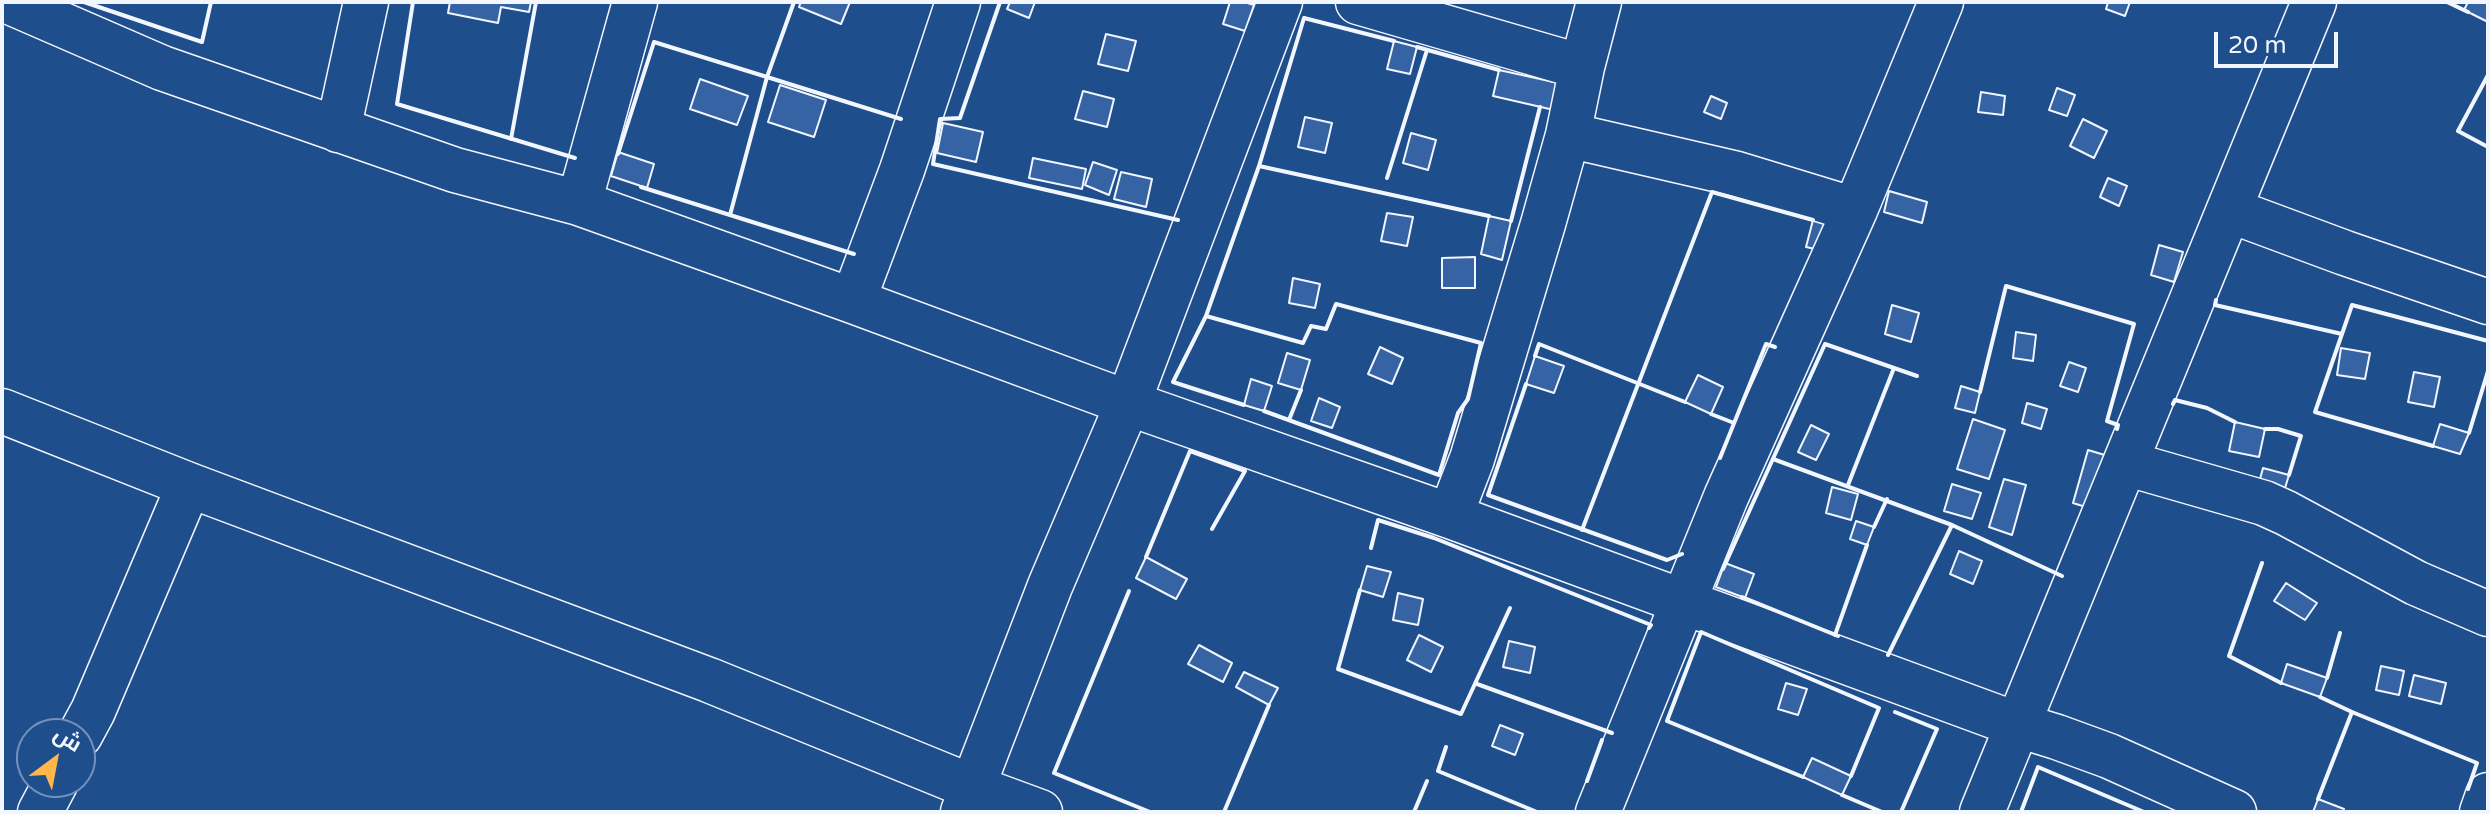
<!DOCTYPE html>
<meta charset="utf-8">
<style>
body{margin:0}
#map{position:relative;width:2490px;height:814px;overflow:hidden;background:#1f4e8c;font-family:"Varela Round",Cairo,sans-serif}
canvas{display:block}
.frame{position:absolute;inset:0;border:4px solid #f2f6ff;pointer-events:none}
.north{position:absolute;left:16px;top:718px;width:80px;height:80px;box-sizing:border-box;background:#1f4e8c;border:2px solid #7391ba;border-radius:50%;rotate:32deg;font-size:22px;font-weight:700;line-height:32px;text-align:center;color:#f2f6ff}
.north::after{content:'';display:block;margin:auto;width:28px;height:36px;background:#ffb74d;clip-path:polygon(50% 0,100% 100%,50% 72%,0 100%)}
.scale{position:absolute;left:2214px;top:32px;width:124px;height:36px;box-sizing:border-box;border:4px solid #f2f6ff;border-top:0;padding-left:10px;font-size:24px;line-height:28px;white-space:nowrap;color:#f2f6ff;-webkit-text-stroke:6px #1f4e8c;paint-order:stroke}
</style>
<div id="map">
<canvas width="2490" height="814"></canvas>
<div class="frame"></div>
<div class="north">ش</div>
<div class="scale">20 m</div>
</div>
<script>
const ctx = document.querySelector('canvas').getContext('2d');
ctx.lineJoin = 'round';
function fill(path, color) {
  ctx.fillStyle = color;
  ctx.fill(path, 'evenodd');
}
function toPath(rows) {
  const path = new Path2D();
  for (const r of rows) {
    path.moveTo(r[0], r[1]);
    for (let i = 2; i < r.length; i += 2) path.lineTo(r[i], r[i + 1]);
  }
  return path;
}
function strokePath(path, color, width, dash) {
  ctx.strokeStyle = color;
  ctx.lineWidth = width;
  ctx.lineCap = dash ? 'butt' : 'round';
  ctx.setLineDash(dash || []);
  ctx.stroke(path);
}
const building = toPath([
 [450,2,531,2,529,12,501,7,498,23,448,13,450,2],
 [801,2,850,2,841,24,799,7,801,2],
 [1010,2,1035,2,1029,18,1007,9,1010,2],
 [1230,2,1244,2,1254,5,1245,31,1223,24,1230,2],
 [2108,2,2130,2,2125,16,2106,9,2108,2],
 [2468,2,2488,2,2488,22,2464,10,2468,2],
 [1106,34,1136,41,1128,71,1098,64,1106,34],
 [1394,41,1417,47,1410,74,1387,69,1394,41],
 [1499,70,1572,86,1567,113,1493,96,1499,70],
 [700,79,748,96,737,125,690,109,700,79],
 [780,85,826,100,814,137,768,122,780,85],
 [2057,88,2075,95,2067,116,2049,110,2057,88],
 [1083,91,1114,99,1107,127,1075,119,1083,91],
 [1981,92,2005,96,2003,115,1978,112,1981,92],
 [1711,96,1727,103,1721,119,1704,112,1711,96],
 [1305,117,1332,123,1325,153,1298,147,1305,117],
 [2083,119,2107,131,2094,158,2070,146,2083,119],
 [943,123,983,132,976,162,937,153,943,123],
 [1411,133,1436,140,1428,170,1403,163,1411,133],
 [618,152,654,164,647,188,611,176,618,152],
 [1033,158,1086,169,1082,189,1029,178,1033,158],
 [1093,162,1117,170,1109,195,1085,185,1093,162],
 [1121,172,1152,179,1146,207,1114,199,1121,172],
 [2108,178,2127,186,2119,206,2100,197,2108,178],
 [1889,191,1927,202,1922,223,1884,212,1889,191],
 [1387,213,1413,217,1407,246,1381,241,1387,213],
 [1489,216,1511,221,1502,260,1481,254,1489,216],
 [1813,220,1831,225,1824,251,1806,247,1813,220],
 [2159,245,2183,252,2174,282,2151,275,2159,245],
 [1475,257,1475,288,1442,288,1442,258,1475,257],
 [1293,278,1320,284,1315,308,1289,303,1293,278],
 [1892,305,1919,313,1911,342,1885,334,1892,305],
 [2016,332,2036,335,2033,361,2013,358,2016,332],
 [1380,347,1403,358,1392,384,1368,374,1380,347],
 [2341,348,2370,353,2365,379,2337,375,2341,348],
 [1287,353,1310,360,1301,390,1278,383,1287,353],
 [1535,356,1564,366,1554,393,1526,384,1535,356],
 [2069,362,2086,368,2078,392,2060,386,2069,362],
 [2414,372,2440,377,2434,407,2408,402,2414,372],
 [1698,375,1723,387,1711,414,1685,402,1698,375],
 [1251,379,1272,386,1264,411,1244,405,1251,379],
 [1961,386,1980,392,1975,413,1955,408,1961,386],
 [1319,398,1340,407,1332,428,1311,421,1319,398],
 [2027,403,2047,409,2041,429,2022,423,2027,403],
 [1973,419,2005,430,1989,479,1957,469,1973,419],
 [2235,422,2265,429,2259,457,2229,451,2235,422],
 [2440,424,2469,433,2460,454,2433,446,2440,424],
 [1811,425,1829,434,1816,460,1798,452,1811,425],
 [2088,450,2108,456,2092,509,2073,503,2088,450],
 [2263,468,2289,475,2281,501,2256,494,2263,468],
 [2004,479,2026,485,2012,535,1989,527,2004,479],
 [1952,484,1981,493,1972,519,1944,511,1952,484],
 [1832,487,1858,494,1851,520,1826,513,1832,487],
 [1856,521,1874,527,1867,545,1850,539,1856,521],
 [1959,551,1982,561,1973,584,1950,574,1959,551],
 [1146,557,1187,579,1176,599,1136,578,1146,557],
 [1725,563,1754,574,1745,598,1716,587,1725,563],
 [1367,566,1391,572,1383,597,1360,590,1367,566],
 [2286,583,2317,603,2305,620,2274,601,2286,583],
 [1398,593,1423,599,1418,625,1393,620,1398,593],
 [1419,635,1443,647,1431,672,1407,660,1419,635],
 [1509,641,1535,647,1530,673,1503,667,1509,641],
 [1199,645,1232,663,1223,682,1188,664,1199,645],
 [2287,664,2327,678,2320,697,2281,683,2287,664],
 [2381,666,2404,671,2399,695,2376,690,2381,666],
 [1244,672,1278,688,1269,705,1236,687,1244,672],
 [2414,675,2446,683,2441,704,2409,696,2414,675],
 [1786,683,1807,689,1798,715,1778,709,1786,683],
 [1500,725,1523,734,1515,755,1492,746,1500,725],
 [1812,758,1851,776,1842,795,1803,777,1812,758],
 [2318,799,2344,809,2343,812,2313,812,2318,799]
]);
fill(building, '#3563a3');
strokePath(building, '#f2f6ff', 2);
const minor = toPath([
 [10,2,162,68,455,170,579,203,853,301,1128,403,1450,516,2018,725,2057,737,2109,756,2234,812],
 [1358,2,1582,67],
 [338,130,366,2],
 [1568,135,1737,174,1855,210],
 [579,203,635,2],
 [2229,210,2345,253,2488,302],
 [853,301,902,170,958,2],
 [2,411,189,485,709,680,972,787,1040,812],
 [2125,463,2264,503,2286,513,2416,583,2488,614],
 [1450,516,1472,459,1543,224,1568,135,1582,67,1599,2],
 [80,735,93,711,189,485],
 [40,812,56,782],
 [963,812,1050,586,1128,403,1280,2],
 [1598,812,1726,497,1855,210,1941,2],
 [1982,812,2314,2],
 [2482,812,2488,795]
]);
strokePath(minor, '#f2f6ff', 47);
strokePath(minor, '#1f4e8c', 44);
strokePath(toPath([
 [84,2,202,42,211,2],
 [413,2,397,104,575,158],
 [1000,2,960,118,940,119,933,164,1178,220],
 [2447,2,2468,12],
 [1394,41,1304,18,1259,166,1489,216],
 [1417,47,1499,70],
 [2488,75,2458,131,2488,147],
 [511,139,536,2],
 [618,154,654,42,767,77,794,2],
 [1387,178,1427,50],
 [641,187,854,254],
 [730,215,767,77,901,119],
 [1511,221,1540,107],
 [2216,300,2215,305,2342,334],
 [1206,316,1303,343,1311,326,1326,329,1336,304,1481,343,1468,399,1458,413,1439,475,1264,411],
 [1535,356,1539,344,1685,402],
 [1526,384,1488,495,1667,560,1682,554],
 [1980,392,2006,286,2134,324,2107,421,2118,425,2117,429],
 [2173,404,2175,400,2207,408,2235,422],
 [1244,405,1173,382,1206,316,1259,166],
 [1711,414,1734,423],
 [1289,420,1301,390],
 [2265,429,2278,429,2301,436,2289,475],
 [2469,433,2488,371],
 [2433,446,2315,412,2352,305,2488,341],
 [1720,458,1766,344,1775,347],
 [1773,459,1952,525,2062,576],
 [1848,485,1894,368],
 [1874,527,1887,499],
 [1582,530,1712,192,1813,220],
 [1371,548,1378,520,1434,538,1651,625,1649,628],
 [1146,557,1190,451,1245,471,1212,529],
 [2262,563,2229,656,2281,683],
 [1723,569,1825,344,1917,376],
 [1360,590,1338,669,1461,714,1510,608],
 [1129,591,1054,773,1150,812],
 [1742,597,1838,636],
 [1835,635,1867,545],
 [1888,655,1952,525],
 [2327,678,2340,633],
 [1477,684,1612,733],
 [2320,697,2352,712],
 [1895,712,1937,729,1901,812],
 [1446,747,1438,771,1537,812],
 [1803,777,1667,721,1701,632,1879,708,1851,776],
 [1587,781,1602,740],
 [1842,795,1882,812],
 [2318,799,2352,712,2477,763,2468,789],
 [1224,812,1269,705],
 [1414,812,1427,781],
 [2021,812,2038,767,2144,812]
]), '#f2f6ff', 4);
</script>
